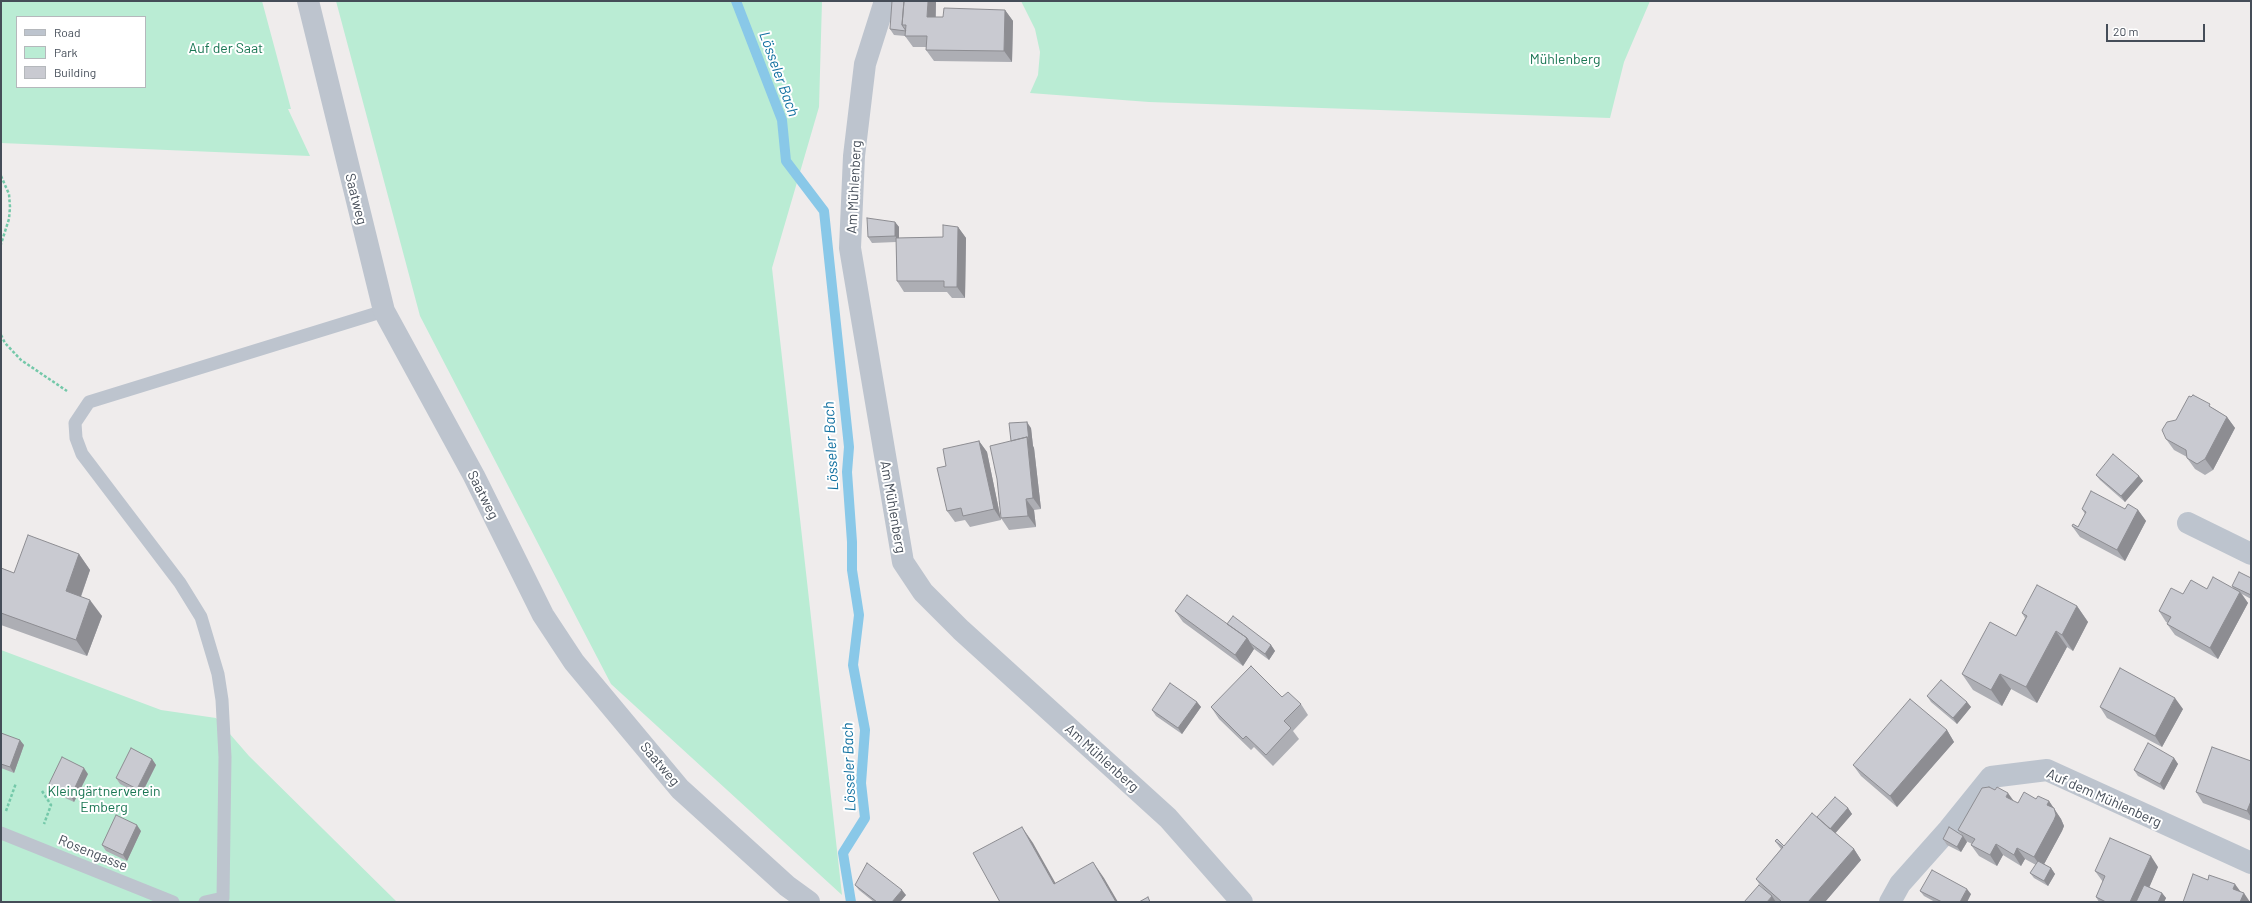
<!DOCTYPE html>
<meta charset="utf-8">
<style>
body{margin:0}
#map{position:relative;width:2252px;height:903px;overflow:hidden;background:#efecec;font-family:Barlow,sans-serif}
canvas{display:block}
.frame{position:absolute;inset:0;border:2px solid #454d58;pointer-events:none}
.legend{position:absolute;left:16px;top:16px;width:130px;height:72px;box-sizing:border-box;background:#fff;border:1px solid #b5b8bc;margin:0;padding:5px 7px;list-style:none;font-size:12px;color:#454d58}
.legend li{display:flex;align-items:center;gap:8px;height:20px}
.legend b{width:20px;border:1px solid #b5b8bc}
.scale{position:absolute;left:2106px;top:24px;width:99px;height:18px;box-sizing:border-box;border:2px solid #454d58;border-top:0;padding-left:5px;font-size:12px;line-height:14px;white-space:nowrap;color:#454d58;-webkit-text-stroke:3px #fff;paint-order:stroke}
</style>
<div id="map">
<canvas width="2252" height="903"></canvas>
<div class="frame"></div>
<ul class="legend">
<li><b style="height:5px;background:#bdc4ce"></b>Road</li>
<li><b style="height:11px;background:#baecd4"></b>Park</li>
<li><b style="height:11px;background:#c9cad1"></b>Building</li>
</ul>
<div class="scale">20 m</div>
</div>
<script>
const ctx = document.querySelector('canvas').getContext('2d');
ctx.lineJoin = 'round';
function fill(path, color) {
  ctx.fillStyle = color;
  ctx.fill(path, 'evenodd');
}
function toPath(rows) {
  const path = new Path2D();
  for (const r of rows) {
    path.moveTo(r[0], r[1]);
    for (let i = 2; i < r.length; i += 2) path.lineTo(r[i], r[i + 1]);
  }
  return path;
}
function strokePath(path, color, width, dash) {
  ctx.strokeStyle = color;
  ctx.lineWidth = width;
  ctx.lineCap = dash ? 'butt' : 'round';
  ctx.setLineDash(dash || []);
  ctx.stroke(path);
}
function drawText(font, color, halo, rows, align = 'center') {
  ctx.font = font + ' Barlow,sans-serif';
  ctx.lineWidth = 4;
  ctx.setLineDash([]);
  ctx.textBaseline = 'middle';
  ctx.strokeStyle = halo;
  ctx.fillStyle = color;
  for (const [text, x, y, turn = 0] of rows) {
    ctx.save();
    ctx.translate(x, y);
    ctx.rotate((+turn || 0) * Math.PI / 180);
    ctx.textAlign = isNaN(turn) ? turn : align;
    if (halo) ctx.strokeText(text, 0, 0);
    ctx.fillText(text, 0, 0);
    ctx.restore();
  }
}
fill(toPath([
 [1,1,262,1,291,109,288,109,310,156,1,143],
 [17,17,145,17,145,87,17,87],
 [336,1,822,1,819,107,772,268,842,895,611,684,420,316],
 [1021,1,1650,1,1624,62,1610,118,1149,102,1030,93,1038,75,1040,52,1035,29],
 [1,650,161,710,216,718,249,756,397,902,1,902]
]), '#baecd4');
strokePath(toPath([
 [736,1,782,120,786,161,824,211,849,447,847,472,852,542,852,570,859,615,853,665,865,730,861,783,865,818,843,853,851,902]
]), '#89c8e8', 10);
strokePath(toPath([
 [1,176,9,194,10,207,9,219,1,244],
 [1,335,5,343,21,360,67,391],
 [42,791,51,805,44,824],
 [6,811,16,783]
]), '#74c8a9', 2.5, [3, 2]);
strokePath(toPath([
 [1,833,173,902],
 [223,898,225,757,222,700,218,674,201,617,180,583,82,454,76,438,75,423,89,402,384,311],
 [205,902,223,898]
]), '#bdc4ce', 13);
strokePath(toPath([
 [308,1,384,311,474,476,543,615,574,662,680,789,787,886,809,902],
 [885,1,865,64,854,156,850,248,903,562,923,592,961,630,1168,818,1242,902],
 [2188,523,2251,554],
 [1890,902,1900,884,1949,829,1991,777,2047,770,2251,863]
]), '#bdc4ce', 22);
fill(toPath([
 [936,1,936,17,943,17,1005,10,1013,21,1012,62,934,61,926,50,926,47,913,47,905,36,894,35,890,29],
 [895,222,899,227,899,238,943,237,958,227,966,238,965,298,952,298,947,292,904,292,897,281,896,242,872,243,868,237],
 [2213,408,2227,417,2235,428,2213,470,2205,475,2195,469,2187,458,2187,457,2174,450,2166,439,2176,420],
 [1031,428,1033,446,1034,448,1041,509,1034,510,1036,527,1009,530,1001,518,1011,441],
 [979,441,987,452,1001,520,970,527,965,520,955,522,947,511,946,466],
 [2096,475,2139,476,2143,481,2125,502,2100,480],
 [2082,509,2138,510,2146,521,2125,561,2080,537,2072,526,2078,527,2085,514],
 [79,554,90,570,81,597,102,616,87,656,1,625,1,568,14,573],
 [2251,578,2251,599,2242,594,2248,603,2218,659,2175,635,2167,624,2168,623,2166,622,2159,611,2183,594,2207,589,2234,589,2232,586],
 [2077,606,2088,622,2073,651,2067,647,2037,703,2011,689,2002,706,1973,690,1962,674,2016,636,2025,618,2022,613],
 [1175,611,1227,624,1271,645,1275,651,1269,660,1254,649,1243,666,1183,622],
 [1927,696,1967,702,1971,707,1957,724,1931,702],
 [1282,697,1301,704,1308,715,1293,731,1299,739,1273,766,1254,747,1251,750,1219,719,1211,707],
 [1197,702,1201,707,1182,734,1156,716,1152,710],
 [2100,707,2183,709,2162,747,2107,718],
 [1947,730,1954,742,1897,807,1861,776,1853,765],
 [1,733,24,745,14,773,1,768],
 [2174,758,2178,764,2164,790,2138,776,2134,770],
 [152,759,156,765,141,795,120,784,116,778],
 [2251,761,2251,821,2203,803,2196,792],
 [88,774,74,802,52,792,48,786],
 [2036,799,2049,801,2061,819,2064,826,2062,831,2044,864,2051,868,2055,874,2048,886,2034,878,2030,873,2036,865,2025,859,2021,866,2003,855,1997,866,1979,856,1971,845,1972,844,1966,841,1967,842,1961,852,1947,845,1943,839,1962,836,1958,830,2013,801,2018,803],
 [1848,808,1852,814,1835,833,1854,849,1861,860,1825,902,1776,902,1760,885,1756,879,1781,849,1775,841,1784,846,1817,817],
 [141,831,127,861,106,851,102,845],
 [2158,867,2149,887,2162,893,2166,898,2164,902,2099,902,2096,897,2103,882,2095,871],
 [855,885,906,895,900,902,874,902,859,890],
 [1920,891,1971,894,1967,902,1935,902,1924,896]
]), '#adaeb4');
fill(toPath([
 [928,1,936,1,935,28,927,17],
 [1005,10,1013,21,1012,62,1004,51],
 [895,222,899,227,899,242,895,236],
 [958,227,966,238,965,298,957,287],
 [2227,417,2235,428,2213,470,2205,459],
 [1027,422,1031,428,1033,446,1034,448,1041,509,1033,498,1027,437],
 [979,441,987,452,1001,520,994,509],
 [2139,476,2143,481,2125,502,2121,496],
 [1026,499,1034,510,1036,527,1028,516],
 [2138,510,2146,521,2125,561,2117,550],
 [79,554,90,570,77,607,66,591],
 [2240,592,2248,603,2218,659,2210,648],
 [90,600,102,616,87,656,76,640],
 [2077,606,2088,622,2073,651,2062,635],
 [2056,631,2067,647,2037,703,2026,687],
 [1247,638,1254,649,1243,666,1235,655],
 [1271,645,1275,651,1269,660,1265,654],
 [2000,674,2011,689,2002,706,1991,690],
 [2175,698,2183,709,2162,747,2155,736],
 [1197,702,1201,707,1182,734,1178,728],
 [1967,702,1971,707,1957,724,1953,718],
 [1947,730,1954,742,1897,807,1890,796],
 [20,740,24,745,14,773,10,767],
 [2174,758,2178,764,2164,790,2160,784],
 [152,759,156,765,141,795,137,789],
 [84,768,88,774,74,802,71,796],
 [2008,793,2016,804,2006,797],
 [2049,801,2061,819,2064,826,2062,831,2042,868,2034,857,2047,805],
 [2251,801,2251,817,2247,811],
 [1848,808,1852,814,1833,836,1829,830],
 [137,825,141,831,127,861,123,855],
 [1022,827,1033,843,1065,900,1054,884],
 [1963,836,1967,842,1961,852,1957,847],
 [1996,844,2003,855,1997,866,1990,855],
 [2017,848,2025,859,2021,866,2014,855],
 [1854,849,1861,860,1825,902,1808,902],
 [2151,856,2158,867,2143,902,2130,902],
 [1093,862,1104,878,1118,902,1116,902],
 [2051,868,2055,874,2048,886,2044,881],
 [2235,884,2243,895,2244,893,2250,902,2240,902,2233,889],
 [1967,889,1971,894,1967,902,1960,902],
 [902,890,906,895,900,902,892,902],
 [2162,893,2166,898,2164,902,2158,902],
 [1772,896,1776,902,1767,902]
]), '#8d8d92');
const building = toPath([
 [892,1,904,1,902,25,906,31,890,29,892,1],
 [904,1,928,1,927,17,943,17,944,8,1005,10,1004,51,926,50,927,36,905,36,906,25,902,25,904,1],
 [867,218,895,222,895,236,868,237,867,218],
 [943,225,958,227,957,287,944,287,944,281,897,281,896,238,943,237,943,225],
 [2193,395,2210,404,2209,406,2227,417,2205,459,2197,464,2187,458,2186,450,2166,439,2162,430,2167,422,2176,420,2189,396,2191,397,2193,395],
 [1027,422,1029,441,1027,437,1011,441,1009,423,1027,422],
 [1027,437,1033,498,1026,499,1028,516,1001,518,997,479,990,446,1027,437],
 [979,441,994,509,963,516,961,508,947,511,937,468,946,466,943,449,979,441],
 [2113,454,2139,476,2121,496,2096,475,2113,454],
 [2091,491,2125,509,2128,504,2138,510,2117,550,2072,526,2073,524,2078,527,2086,512,2082,509,2091,491],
 [28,535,79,554,66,591,90,600,76,640,1,613,1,568,14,573,28,535],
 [2239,572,2251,578,2251,595,2232,586,2239,572],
 [2213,577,2240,592,2210,648,2167,624,2171,617,2159,611,2171,588,2183,594,2191,580,2207,589,2213,577],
 [2037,585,2077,606,2062,635,2056,631,2026,687,2000,674,1991,690,1962,674,1990,622,2016,636,2027,616,2022,613,2037,585],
 [1187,595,1247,638,1235,655,1175,611,1187,595],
 [1233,616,1271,645,1265,654,1250,643,1247,638,1227,624,1233,616],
 [1251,666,1282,697,1288,692,1301,704,1284,721,1291,728,1266,755,1246,736,1243,739,1211,707,1251,666],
 [2120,668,2175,698,2155,736,2100,707,2120,668],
 [1941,680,1967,702,1953,718,1927,696,1941,680],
 [1170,683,1197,702,1178,728,1152,710,1170,683],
 [1910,699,1947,730,1890,796,1853,765,1910,699],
 [1,733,20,740,10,767,1,764,1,733],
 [2148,743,2174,758,2160,784,2134,770,2148,743],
 [2212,747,2251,761,2251,801,2247,811,2196,792,2212,747],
 [131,748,152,759,137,789,116,778,131,748],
 [62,757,84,768,71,796,48,786,62,757],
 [1989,787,1995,790,1997,787,2008,793,2006,797,2018,803,2024,792,2036,799,2038,796,2049,801,2047,805,2054,808,2056,815,2054,820,2034,857,2017,848,2014,855,1996,844,1990,855,1971,845,1975,839,1958,830,1982,788,1989,787],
 [1835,797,1848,808,1830,829,1817,817,1835,797],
 [1812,813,1854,849,1808,902,1782,902,1756,879,1783,847,1775,841,1777,839,1784,846,1812,813],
 [116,815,137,825,123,855,102,845,116,815],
 [1022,827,1054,884,1093,862,1116,902,1000,902,973,853,1022,827],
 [1949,827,1963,836,1957,847,1943,839,1949,827],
 [2110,838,2151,856,2130,902,2106,902,2096,897,2105,876,2095,871,2110,838],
 [2038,861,2051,868,2044,881,2030,873,2038,861],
 [867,863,902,890,892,902,877,902,855,885,867,863],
 [1932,870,1967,889,1960,902,1942,902,1920,891,1932,870],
 [2193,874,2208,880,2209,875,2235,884,2233,889,2244,893,2240,902,2183,902,2193,874],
 [1759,885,1772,896,1767,902,1744,902,1759,885],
 [2144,885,2162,893,2158,902,2136,902,2144,885],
 [1148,897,1150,902,1139,902,1148,897]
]);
fill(building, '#c9cad1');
strokePath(building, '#8d8d92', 1);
drawText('14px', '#197653', '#fff', [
 ["Auf der Saat",226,48],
 ["Mühlenberg",1565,59],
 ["Kleingärtnerverein",104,791],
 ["Emberg",104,807]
]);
drawText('14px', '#454d58', '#fff', [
 ["Am Mühlenberg",854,187,-87],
 ["Saatweg",356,199,76],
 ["Saatweg",483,495,63],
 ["Am Mühlenberg",893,507,80],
 ["Am Mühlenberg",1102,758,42],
 ["Saatweg",660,764,50],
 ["Auf dem Mühlenberg",2104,798,24],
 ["Rosengasse",93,853,22]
]);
drawText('italic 15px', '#1170a0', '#fff', [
 ["Lösseler Bach",779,74,70],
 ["Lösseler Bach",831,446,-93],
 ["Lösseler Bach",849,767,-92]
]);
</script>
